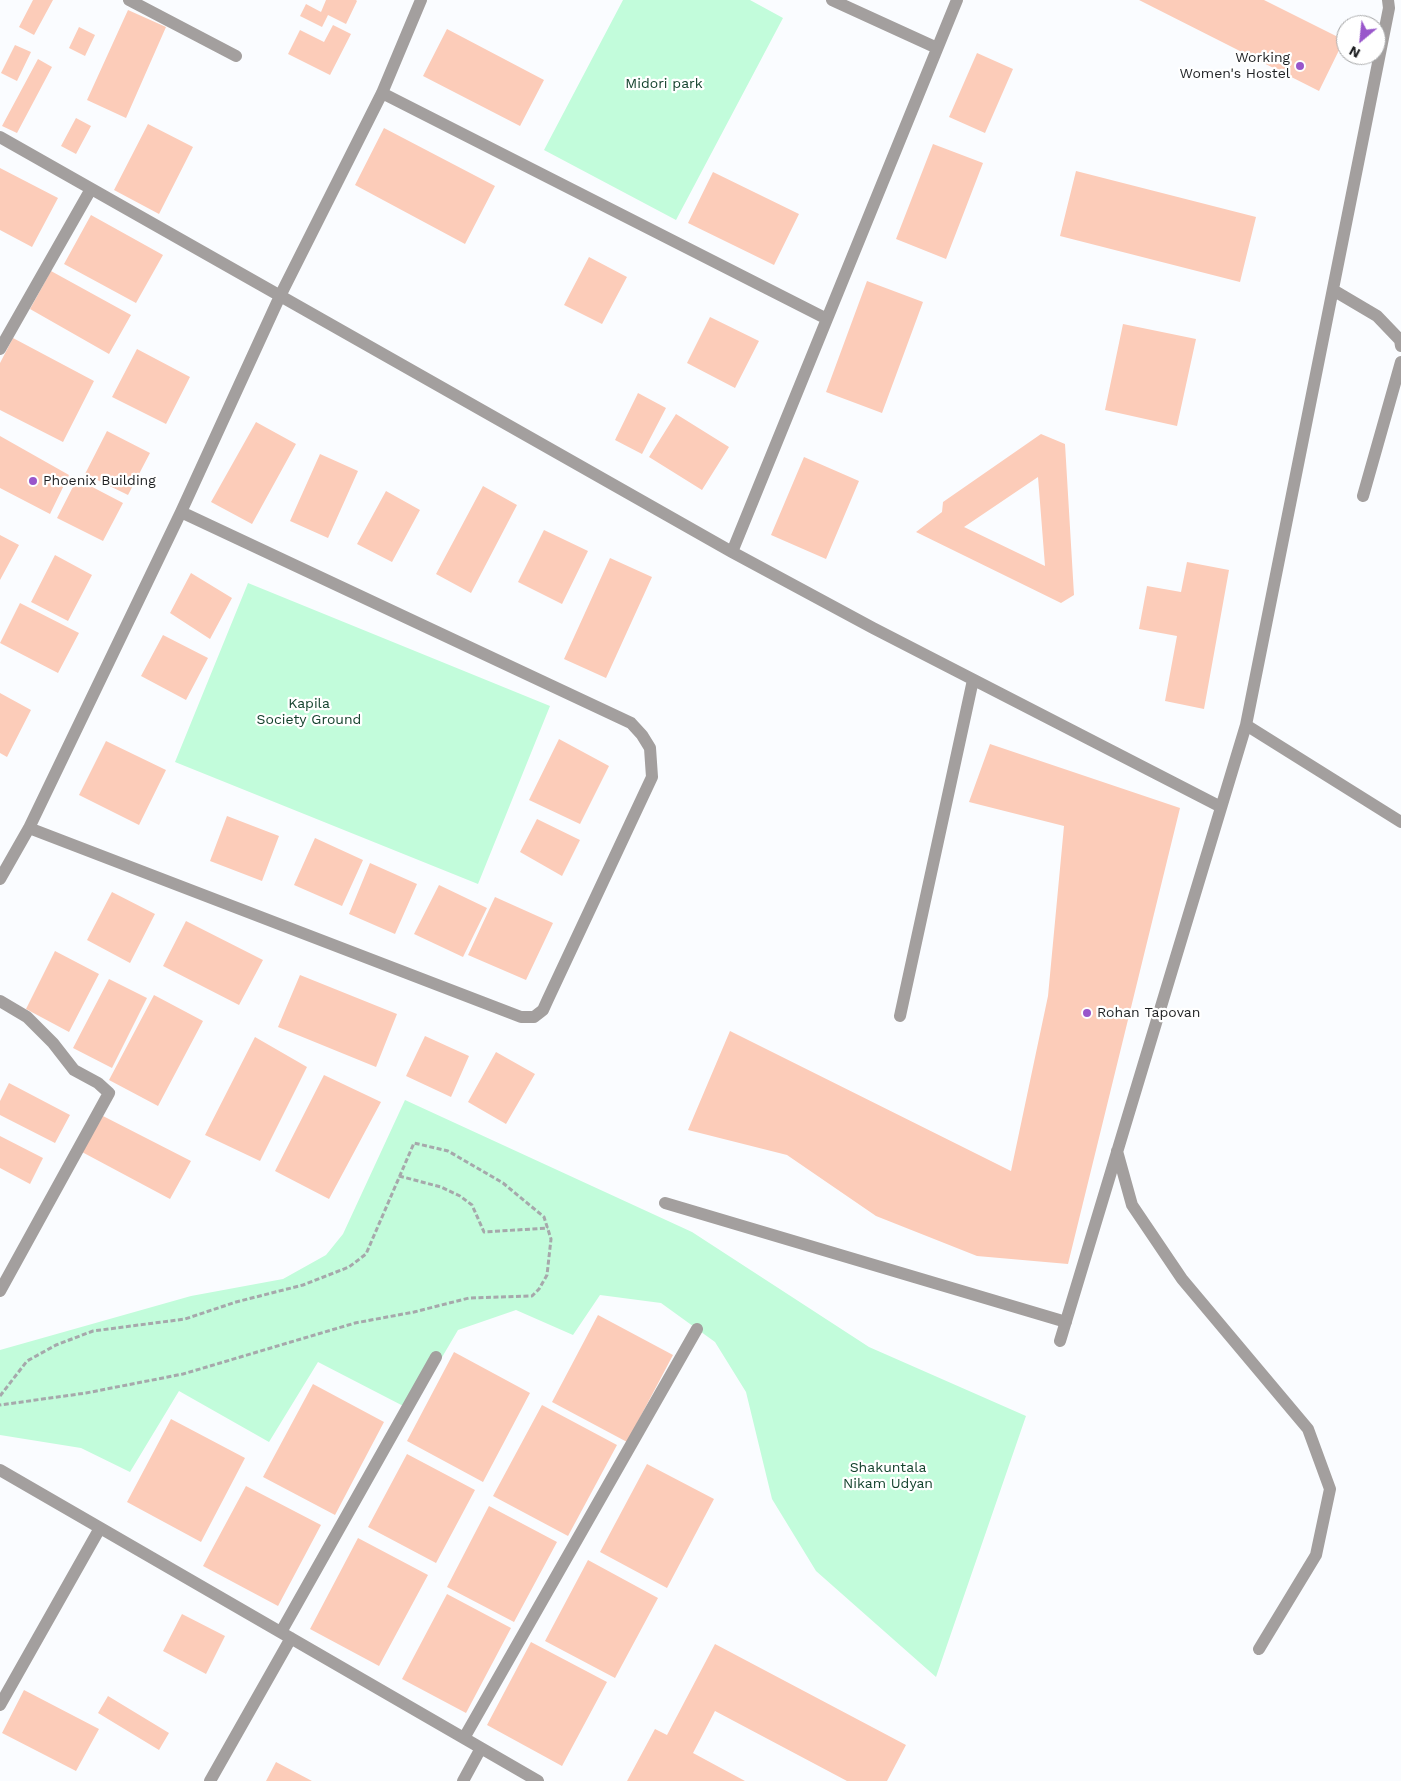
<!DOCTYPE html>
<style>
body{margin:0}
#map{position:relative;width:1401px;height:1781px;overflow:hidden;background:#fafcff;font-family:"Work Sans",sans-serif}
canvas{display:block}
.north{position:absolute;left:1336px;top:15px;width:50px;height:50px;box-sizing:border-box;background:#fff;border:1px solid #a5a6a7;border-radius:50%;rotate:208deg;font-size:14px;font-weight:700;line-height:20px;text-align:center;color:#1f2123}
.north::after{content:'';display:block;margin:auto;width:18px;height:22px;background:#9956cb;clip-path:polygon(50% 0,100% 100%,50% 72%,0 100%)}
</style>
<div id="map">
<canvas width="1401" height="1781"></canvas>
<div class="north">N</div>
</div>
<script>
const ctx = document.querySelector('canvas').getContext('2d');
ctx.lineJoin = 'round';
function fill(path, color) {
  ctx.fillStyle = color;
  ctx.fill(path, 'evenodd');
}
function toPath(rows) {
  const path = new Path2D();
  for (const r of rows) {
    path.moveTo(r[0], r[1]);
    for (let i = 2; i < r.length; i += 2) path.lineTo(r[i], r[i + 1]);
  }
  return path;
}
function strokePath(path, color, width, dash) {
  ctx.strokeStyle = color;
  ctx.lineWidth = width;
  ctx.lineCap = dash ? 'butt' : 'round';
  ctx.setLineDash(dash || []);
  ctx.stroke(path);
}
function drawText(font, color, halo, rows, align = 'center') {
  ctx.font = font + ' "Work Sans",sans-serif';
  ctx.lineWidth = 4.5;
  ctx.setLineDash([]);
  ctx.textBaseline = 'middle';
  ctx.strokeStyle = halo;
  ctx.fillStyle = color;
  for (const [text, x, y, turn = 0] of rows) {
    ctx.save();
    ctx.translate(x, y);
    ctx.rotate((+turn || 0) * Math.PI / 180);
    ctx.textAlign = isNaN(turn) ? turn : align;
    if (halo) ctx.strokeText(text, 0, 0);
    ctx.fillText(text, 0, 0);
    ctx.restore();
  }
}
fill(toPath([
 [623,0,750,0,783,18,676,220,544,150],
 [248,583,550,706,478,884,175,762],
 [405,1100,692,1232,869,1347,1026,1416,936,1677,816,1571,772,1499,746,1392,715,1342,661,1303,600,1295,573,1335,516,1310,458,1330,411,1410,318,1362,269,1442,179,1391,130,1472,81,1448,0,1435,0,1350,191,1296,283,1279,326,1255,343,1234]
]), '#c2fcdb');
fill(toPath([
 [33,0,53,0,34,35,19,27],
 [326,0,356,0,357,1,346,24,328,15,322,27,300,16,306,4,321,12],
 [1139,0,1264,0,1344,40,1319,91],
 [128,10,166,27,126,118,87,100],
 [333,25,351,34,330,75,288,54,300,30,324,42],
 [79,27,95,35,85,56,69,48],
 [447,29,544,80,520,126,423,76],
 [15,45,31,52,17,81,1,73],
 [977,53,1013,69,985,133,949,117],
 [38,59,52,67,17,133,2,126],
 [76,118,91,126,76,154,61,146],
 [148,124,193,147,159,214,114,190],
 [384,128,495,186,465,244,355,185],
 [933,144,983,163,946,259,896,239],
 [0,168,58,198,32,247,0,230],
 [1076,171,1256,217,1240,282,1060,236],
 [713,172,799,214,774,265,688,223],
 [91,215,163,255,136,303,64,264],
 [589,257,627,277,602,324,564,305],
 [51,271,131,315,109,354,30,309],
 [867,281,923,302,882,413,826,392],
 [710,317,759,341,735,388,687,363],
 [1123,324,1196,339,1177,426,1105,410],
 [13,338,94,381,63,442,0,410,0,363],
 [137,349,190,377,166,424,112,397],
 [638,393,666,408,642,454,615,440],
 [676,414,729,447,702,490,649,457],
 [256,422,296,444,252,524,211,502],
 [107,431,150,453,128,495,85,474],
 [1041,434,1065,444,1074,595,1061,603,916,532,942,512,943,502],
 [1038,477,1045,566,964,527],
 [0,436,69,475,50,514,0,488],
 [320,454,358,471,328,538,290,521],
 [804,457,859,481,826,559,771,535],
 [77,479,123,503,103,541,57,518],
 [483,486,517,505,471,593,436,574],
 [386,491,420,510,392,562,357,544],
 [544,530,588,551,562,604,518,582],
 [0,535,19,545,0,580],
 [55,555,92,575,68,621,31,602],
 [610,558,652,577,606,678,564,659],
 [1187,562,1229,570,1204,709,1165,701,1177,636,1139,629,1147,586,1181,592],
 [191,573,232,598,210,639,170,613],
 [20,603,79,633,58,673,0,643],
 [163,635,208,658,186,700,141,676],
 [0,693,31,710,7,757,0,753],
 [559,739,609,766,580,824,529,800],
 [106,741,166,770,139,825,79,795],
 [990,744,1180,808,1068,1264,977,1256,876,1216,787,1155,688,1130,730,1031,1011,1171,1048,996,1064,826,969,802],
 [227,816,279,836,262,881,210,861],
 [537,819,580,840,562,876,520,852],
 [315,838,363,860,342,906,294,885],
 [370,863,417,884,395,934,349,914],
 [439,885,487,908,463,957,414,934],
 [112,892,155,914,130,963,87,940],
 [495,897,553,923,526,980,468,955],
 [186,921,263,960,239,1005,163,966],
 [55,951,99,974,69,1032,26,1009],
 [300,975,397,1014,376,1067,278,1027],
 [109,979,147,998,112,1068,73,1048],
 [154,995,203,1021,158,1106,109,1080],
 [425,1036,469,1056,451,1097,406,1076],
 [255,1037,307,1067,260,1161,205,1135],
 [496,1052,535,1074,506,1124,468,1102],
 [324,1075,381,1102,329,1199,275,1171],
 [9,1083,70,1115,55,1143,0,1115,0,1101],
 [103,1116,191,1161,170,1199,82,1152],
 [0,1136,43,1158,30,1184,0,1168],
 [598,1315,673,1355,627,1442,552,1402],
 [454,1352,530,1393,483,1482,407,1441],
 [313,1384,384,1422,335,1515,263,1477],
 [542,1405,617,1445,568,1536,493,1496],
 [171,1419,245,1458,201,1542,127,1502],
 [407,1454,475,1490,436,1563,368,1527],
 [647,1464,714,1499,667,1588,600,1552],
 [246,1486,321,1525,278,1606,203,1566],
 [489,1506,557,1542,514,1622,447,1587],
 [358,1538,428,1575,379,1666,310,1629],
 [588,1560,658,1598,615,1678,545,1641],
 [447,1594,511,1628,466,1713,402,1679],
 [182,1614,225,1636,206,1674,163,1651],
 [531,1642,607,1682,562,1766,487,1725],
 [715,1644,906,1745,887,1781,847,1781,715,1711,693,1753,745,1781,627,1781,655,1729,667,1735],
 [24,1690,99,1729,76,1771,2,1733],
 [108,1696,169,1733,159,1750,98,1713],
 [276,1762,312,1781,266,1781]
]), '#fcccb9');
strokePath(toPath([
 [399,1176,441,1187,460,1196,472,1205,484,1232,548,1228],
 [0,1396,27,1361,56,1345,93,1331,185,1319,236,1302,303,1285,349,1267,366,1254,414,1143,448,1151,503,1183,544,1217,551,1239,547,1275,539,1289,532,1296,469,1298,414,1312,355,1323,183,1374,86,1393,0,1405]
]), '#a6a8ab', 3, [5, 2.5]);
strokePath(toPath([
 [129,0,236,56],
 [832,0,937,48],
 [382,93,827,319],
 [0,137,732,552,873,628,1221,807],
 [1333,290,1377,316,1400,340,1401,346],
 [0,349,91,189],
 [1363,496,1401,362],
 [732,552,957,0],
 [1246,725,1401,822],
 [29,828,521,1017,534,1017,543,1010,548,999,652,777,650,748,642,735,631,723,181,512],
 [0,879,29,828,181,512,280,296,382,93,421,0],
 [0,1001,27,1017,53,1043,74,1070,98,1083,109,1093,0,1291],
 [900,1016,973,680],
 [1117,1151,1132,1205,1182,1279,1308,1429,1330,1489,1316,1555,1259,1649],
 [665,1203,1066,1322],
 [1060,1341,1246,725,1389,8,1388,0],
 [0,1470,538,1781],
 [281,1632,436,1357],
 [0,1705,100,1528],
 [464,1738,697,1329],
 [210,1781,291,1638],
 [463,1781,481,1748]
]), '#a39f9e', 12);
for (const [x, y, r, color] of [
 [1300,66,5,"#9956cb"],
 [33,481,5,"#9956cb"],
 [1087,1013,5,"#9956cb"]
]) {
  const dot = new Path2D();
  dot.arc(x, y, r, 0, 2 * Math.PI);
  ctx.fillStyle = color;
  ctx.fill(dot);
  strokePath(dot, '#fff', 2);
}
drawText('14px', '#1f2123', '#fff', [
 ["Working",1290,58,"right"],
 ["Women's Hostel",1290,74,"right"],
 ["Phoenix Building",43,481],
 ["Rohan Tapovan",1097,1013]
], 'left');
drawText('14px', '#14422d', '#fff', [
 ["Midori park",664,84],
 ["Kapila",309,704],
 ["Society Ground",309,720],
 ["Shakuntala",888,1468],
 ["Nikam Udyan",888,1484]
]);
</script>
